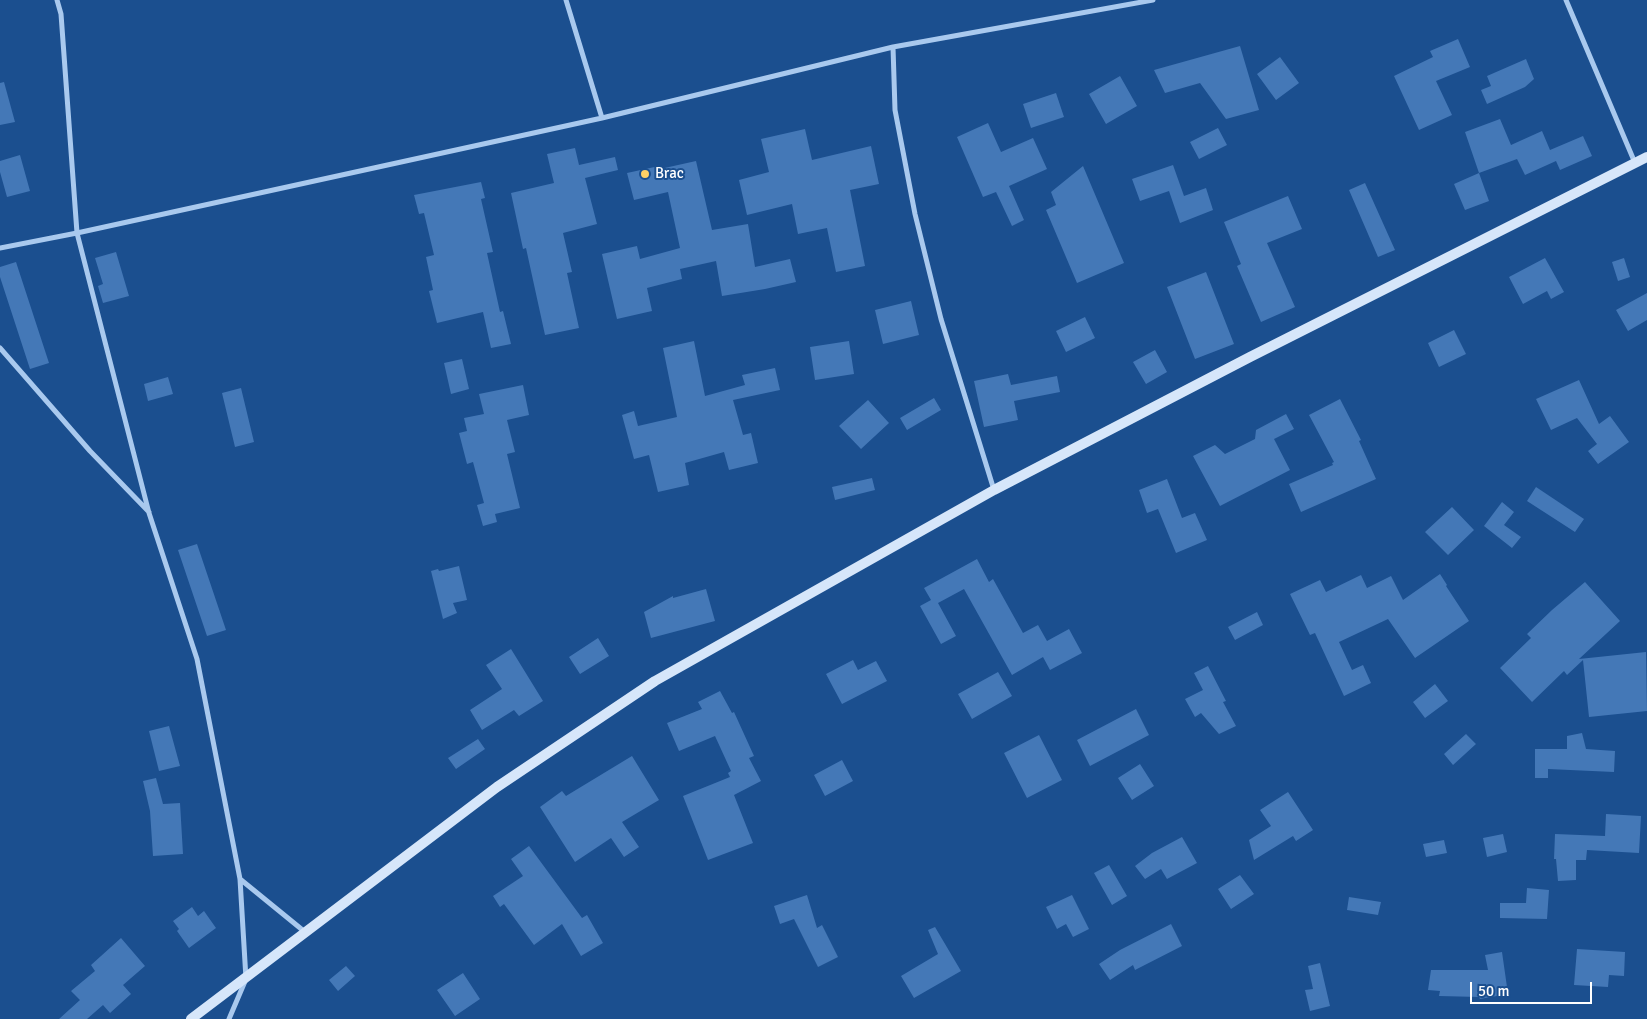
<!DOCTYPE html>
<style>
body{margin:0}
#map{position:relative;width:1647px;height:1019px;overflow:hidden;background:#1b4f8f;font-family:Signika,sans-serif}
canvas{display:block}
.scale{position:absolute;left:1470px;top:982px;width:122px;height:22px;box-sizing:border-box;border:2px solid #fff;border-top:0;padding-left:6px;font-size:15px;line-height:18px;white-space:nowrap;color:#fff;-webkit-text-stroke:4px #1b4f8f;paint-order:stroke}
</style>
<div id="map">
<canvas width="1647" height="1019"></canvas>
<div class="scale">50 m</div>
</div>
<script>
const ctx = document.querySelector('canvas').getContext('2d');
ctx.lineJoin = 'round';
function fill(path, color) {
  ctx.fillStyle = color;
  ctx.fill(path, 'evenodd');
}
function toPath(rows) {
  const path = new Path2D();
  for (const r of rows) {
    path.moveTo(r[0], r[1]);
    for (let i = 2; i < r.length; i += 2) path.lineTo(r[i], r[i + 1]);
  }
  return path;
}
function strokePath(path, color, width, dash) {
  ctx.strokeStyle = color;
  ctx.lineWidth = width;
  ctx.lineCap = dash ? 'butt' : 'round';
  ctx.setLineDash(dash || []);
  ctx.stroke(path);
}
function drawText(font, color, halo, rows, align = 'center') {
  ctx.font = font + ' Signika,sans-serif';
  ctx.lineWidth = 4;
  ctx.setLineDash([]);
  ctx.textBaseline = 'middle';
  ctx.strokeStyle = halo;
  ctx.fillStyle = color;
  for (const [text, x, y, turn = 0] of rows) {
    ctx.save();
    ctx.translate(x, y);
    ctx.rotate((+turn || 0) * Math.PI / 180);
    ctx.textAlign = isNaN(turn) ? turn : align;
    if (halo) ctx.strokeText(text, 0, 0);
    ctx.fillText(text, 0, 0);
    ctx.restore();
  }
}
fill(toPath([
 [1458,39,1470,67,1436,81,1452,115,1419,130,1394,76,1433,57,1430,51],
 [1240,46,1259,110,1226,119,1200,83,1165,93,1154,70],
 [1280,57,1299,83,1276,100,1257,74],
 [1526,59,1534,79,1525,87,1487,104,1481,90,1491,86,1487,76],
 [1120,76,1137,106,1106,124,1089,94],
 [4,82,15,122,0,125,0,83],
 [1056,93,1064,117,1031,128,1023,104],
 [1500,119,1511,145,1542,131,1550,150,1583,136,1592,156,1560,170,1556,161,1525,175,1517,159,1479,173,1465,132],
 [988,123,1001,152,1033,138,1047,169,1009,186,1024,220,1012,226,996,192,983,197,957,137],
 [1218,128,1227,145,1199,159,1190,142],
 [805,129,812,160,871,146,879,184,850,190,865,266,836,272,827,228,798,234,792,204,747,215,739,180,769,172,761,139],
 [575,148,579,165,615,157,618,170,585,178,597,224,563,233,572,272,567,273,579,328,545,335,526,248,523,249,511,193,554,183,547,154],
 [20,155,30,191,7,197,0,172,0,161],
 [696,161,712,230,748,224,755,267,790,259,796,282,765,289,722,296,716,261,680,269,682,279,647,288,652,311,617,319,602,254,637,246,640,259,680,248,668,192,634,200,627,173,659,166,660,169],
 [1173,165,1184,196,1206,188,1213,210,1180,223,1169,191,1140,201,1132,179],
 [1083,166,1124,263,1077,283,1046,210,1056,205,1051,192],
 [1479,173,1489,201,1465,210,1454,184],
 [481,182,485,198,481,199,493,252,487,253,500,312,503,311,511,344,491,348,483,312,437,323,429,291,433,290,426,257,434,255,424,213,419,214,414,195],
 [1365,183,1395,250,1378,257,1349,190],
 [1288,196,1302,229,1267,243,1295,307,1261,322,1237,266,1241,264,1224,222],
 [116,252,129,296,103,303,98,286,103,284,95,258],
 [1545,258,1564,292,1551,299,1547,291,1523,304,1509,277],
 [1624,258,1630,277,1618,281,1612,262],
 [16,262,49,363,30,369,0,277,0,267],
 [1206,272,1234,344,1195,359,1167,287],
 [1647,293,1647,320,1628,331,1616,310],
 [911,301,919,335,883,344,875,310],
 [1085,317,1095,338,1066,352,1056,331],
 [1454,330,1466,354,1439,367,1428,343],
 [694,341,705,396,745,385,742,375,775,368,780,390,733,400,743,435,751,433,758,463,729,470,724,452,685,463,689,485,658,492,649,455,634,459,622,415,634,411,638,426,677,417,663,348],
 [849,341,854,374,815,380,810,347],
 [1155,350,1167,372,1146,384,1133,362],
 [462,359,469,389,451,394,444,363],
 [1008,374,1011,385,1057,376,1060,392,1014,401,1018,420,984,427,974,381],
 [168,377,173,394,148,401,144,384],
 [1579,380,1599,424,1610,416,1629,442,1598,464,1588,451,1597,444,1577,418,1551,430,1536,399],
 [523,385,529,415,507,420,515,452,507,454,520,508,495,514,497,522,483,526,477,505,484,503,473,462,467,464,459,433,467,431,464,418,484,414,479,394],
 [241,388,254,442,235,447,222,393],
 [934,398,941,410,907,430,900,418],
 [1340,399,1361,440,1359,441,1376,479,1301,512,1289,484,1333,465,1332,463,1334,462,1309,415],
 [868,400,889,423,861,449,839,426],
 [1286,414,1294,429,1274,439,1290,470,1220,506,1193,456,1215,445,1225,454,1255,439,1256,430],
 [872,478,875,490,835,500,832,487],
 [1167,479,1182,518,1195,513,1207,540,1176,553,1158,509,1147,513,1139,490],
 [1536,487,1584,519,1575,532,1527,501],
 [1502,502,1514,512,1504,525,1521,537,1512,548,1484,526],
 [1452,507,1474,530,1448,555,1425,532],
 [197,544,226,630,207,636,178,550],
 [977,559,989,582,993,579,1023,633,1038,625,1047,641,1069,629,1082,653,1050,670,1043,657,1012,675,964,589,938,603,956,636,941,644,920,606,931,600,924,588],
 [459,566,467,600,453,603,457,613,443,619,431,571,438,569,439,571],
 [1440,574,1447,585,1446,586,1469,621,1415,658,1388,619,1339,642,1352,670,1363,665,1371,683,1344,696,1315,633,1310,635,1290,594,1320,580,1326,592,1361,575,1367,588,1391,576,1403,600],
 [1585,582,1620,621,1579,659,1646,652,1647,711,1589,717,1583,660,1567,675,1564,671,1532,702,1500,668,1531,638,1527,634,1552,610],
 [706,589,715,621,651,638,644,612,673,596,673,598],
 [1257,612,1263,625,1235,640,1228,627],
 [598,638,609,656,580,674,569,657],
 [511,649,543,701,519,716,514,710,482,730,470,710,502,689,486,665],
 [853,660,858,670,876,661,887,681,842,704,826,674],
 [1208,666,1226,701,1223,702,1236,726,1219,734,1201,713,1195,717,1185,699,1203,690,1194,673],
 [998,672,1012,696,972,719,958,694],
 [1435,684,1448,701,1425,718,1413,702],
 [720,691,732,713,734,712,754,756,749,758,761,781,734,795,753,843,708,860,683,796,730,777,728,773,731,771,715,736,679,751,667,723,702,709,698,702],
 [1136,709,1149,735,1090,766,1077,740],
 [169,726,180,766,159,771,149,731],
 [1582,733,1586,749,1615,751,1614,772,1548,769,1548,778,1535,778,1535,749,1567,749,1567,736],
 [1466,734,1476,744,1453,765,1444,754],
 [1039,735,1062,780,1027,798,1004,753],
 [478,739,485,749,456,769,448,758],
 [632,756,659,800,622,822,639,847,624,857,611,838,575,862,540,807,562,791,566,796],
 [842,760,853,781,825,796,814,775],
 [1140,764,1154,786,1132,800,1118,778],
 [156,778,163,804,180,803,183,854,153,856,150,811,143,781],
 [1288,792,1313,830,1296,841,1293,836,1254,860,1249,840,1271,826,1260,810],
 [1606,814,1641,816,1639,853,1587,850,1586,860,1576,860,1576,880,1558,881,1556,859,1554,859,1555,834,1605,836],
 [1503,834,1507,852,1487,857,1483,838],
 [1182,837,1197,863,1167,879,1161,869,1145,879,1135,866,1152,853],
 [1444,840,1447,853,1426,857,1423,844],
 [529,846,582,918,587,915,603,943,581,956,562,924,534,945,504,904,500,907,493,896,523,876,511,859],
 [1109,865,1127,896,1112,905,1094,873],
 [1240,875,1254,894,1231,909,1218,889],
 [1527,888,1549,890,1547,919,1500,918,1500,903,1526,903],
 [807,895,817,928,822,925,838,957,818,967,794,919,780,924,774,906],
 [1072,895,1089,929,1073,937,1066,924,1057,929,1046,907],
 [1349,897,1381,902,1378,915,1347,910],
 [192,907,198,916,204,911,216,928,189,948,177,931,179,929,173,921],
 [1171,924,1182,946,1135,970,1133,965,1110,980,1099,964,1120,950],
 [935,927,961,971,914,998,901,976,938,954,928,930],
 [121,938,145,966,123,985,131,994,110,1013,103,1005,87,1019,59,1019,80,1000,71,991,95,971,91,965],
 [1577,949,1625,952,1624,976,1609,975,1608,987,1574,985],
 [1502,952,1508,994,1480,999,1479,997,1439,996,1440,991,1428,990,1431,970,1488,970,1485,955],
 [1320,963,1330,1006,1310,1011,1305,990,1313,989,1308,966],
 [346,966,355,976,338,991,329,980],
 [463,973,480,999,455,1016,437,990]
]), '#4478b7');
strokePath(toPath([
 [57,0,61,14,77,233,149,513,197,659,240,879,246,979,229,1019],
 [566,0,602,118],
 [1566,0,1635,163],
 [893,47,895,110,915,214,941,319,994,490],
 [0,248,77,233,602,118,893,47,1153,0],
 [0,348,90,451,149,512],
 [240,879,305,932]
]), '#a9c9ee', 5);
strokePath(toPath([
 [191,1019,497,787,655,681,994,490,1250,357,1647,157]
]), '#d6e6fa', 10);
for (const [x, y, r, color] of [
 [645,174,5,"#ffd166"]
]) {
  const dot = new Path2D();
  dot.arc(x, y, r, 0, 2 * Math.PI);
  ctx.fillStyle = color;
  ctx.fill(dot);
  strokePath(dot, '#1b4f8f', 2);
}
drawText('15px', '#fff', '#1b4f8f', [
 ["Brac",655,174]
], 'left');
</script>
